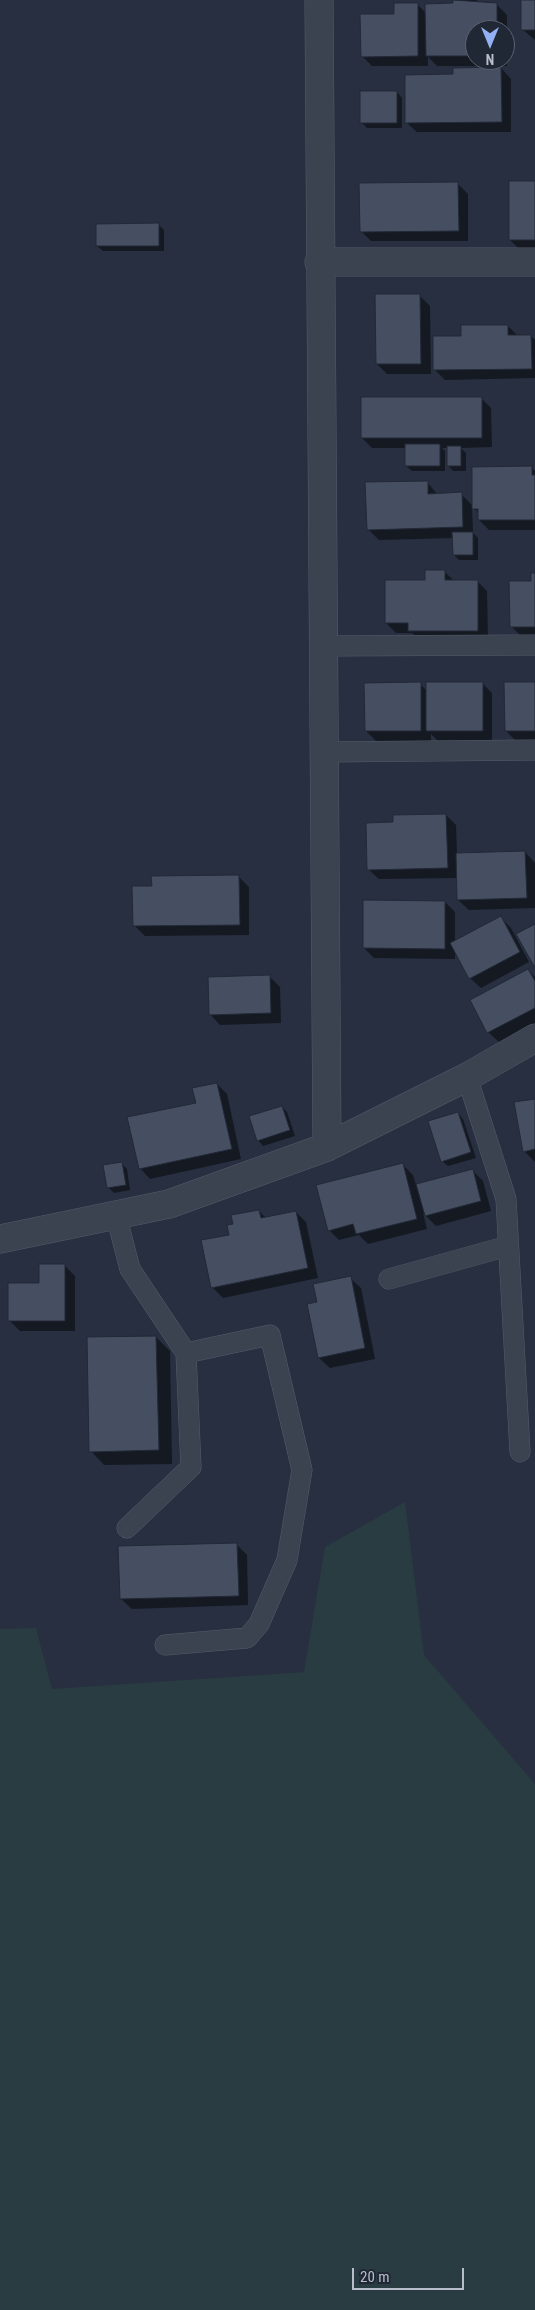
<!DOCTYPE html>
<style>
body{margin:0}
#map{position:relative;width:535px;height:2310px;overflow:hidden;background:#272f40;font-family:"Roboto Condensed",sans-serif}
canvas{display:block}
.north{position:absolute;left:465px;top:20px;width:50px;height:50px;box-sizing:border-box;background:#202735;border:1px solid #5c6371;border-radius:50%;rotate:180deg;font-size:14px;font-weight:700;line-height:20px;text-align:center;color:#b7bdca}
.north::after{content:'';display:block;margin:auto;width:18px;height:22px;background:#93b0f4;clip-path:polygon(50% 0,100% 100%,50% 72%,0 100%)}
.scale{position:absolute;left:352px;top:2268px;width:112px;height:22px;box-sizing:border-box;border:2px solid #b7bdca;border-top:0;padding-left:6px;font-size:15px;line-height:18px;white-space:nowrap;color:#b7bdca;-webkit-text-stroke:4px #202735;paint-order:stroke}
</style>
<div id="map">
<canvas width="535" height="2310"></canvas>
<div class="north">N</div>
<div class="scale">20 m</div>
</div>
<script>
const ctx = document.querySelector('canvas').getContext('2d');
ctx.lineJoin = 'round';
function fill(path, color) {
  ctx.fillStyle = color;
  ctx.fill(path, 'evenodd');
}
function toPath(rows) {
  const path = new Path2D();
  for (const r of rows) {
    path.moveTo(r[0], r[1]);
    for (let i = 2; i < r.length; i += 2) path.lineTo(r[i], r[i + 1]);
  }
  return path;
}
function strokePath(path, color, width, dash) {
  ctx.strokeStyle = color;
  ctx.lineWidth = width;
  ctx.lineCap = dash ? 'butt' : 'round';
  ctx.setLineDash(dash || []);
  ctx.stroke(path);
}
fill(toPath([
 [405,1502,424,1655,535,1784,535,2310,0,2310,0,1629,36,1628,52,1689,304,1672,325,1547]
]), '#293c41');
fill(toPath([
 [454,0,476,0,481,4,496,4,507,15,507,66,437,66,428,57,428,66,372,66,362,56,396,15,417,4,427,14,454,4],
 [475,30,505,30,505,60,475,60],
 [522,0,535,0,535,40,522,29],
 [501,68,511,79,511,132,417,132,406,122,454,75],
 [397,92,402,98,402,128,367,128,361,122],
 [535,182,535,253,524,254,510,240],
 [458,184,468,194,468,241,371,241,361,231],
 [159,225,164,230,164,251,103,251,97,246],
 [420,296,430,306,431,374,387,374,377,364],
 [508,326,518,336,531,336,535,340,535,378,445,380,434,369,463,337],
 [481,398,491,408,492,447,461,448,466,453,466,471,453,471,448,465,448,448,442,448,445,451,445,471,412,471,406,466,406,448,372,448,362,438],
 [531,467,535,471,535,530,489,530,479,520,479,513,472,506,473,533,478,538,478,560,459,560,454,555,454,538,379,540,368,529,427,482,438,495,461,494,473,506],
 [444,571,454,581,477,581,487,591,488,641,420,641,412,633,396,633,386,623,426,581],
 [535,575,535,637,522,637,511,626],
 [482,683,492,693,492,741,438,741,431,734,431,741,376,741,366,731,420,684,427,691],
 [535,684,535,741,516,741,506,731],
 [446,815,456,825,457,854,525,852,535,863,535,908,469,910,458,900,458,878,379,879,368,869,394,823],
 [239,877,249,887,249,935,145,936,134,925,153,888],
 [445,902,455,912,455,942,500,917,511,928,529,962,481,988,470,978,455,949,455,959,374,958,364,948],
 [528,970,535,977,535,1024,499,1042,488,1032],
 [270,977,280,987,281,1023,220,1025,210,1014],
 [217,1084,227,1094,241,1159,150,1179,140,1168],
 [535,1100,535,1162,524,1151],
 [282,1107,287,1112,295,1136,263,1146,258,1140],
 [458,1113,463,1119,476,1158,448,1166,442,1161],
 [122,1164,127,1169,130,1190,114,1193,108,1187],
 [402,1164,413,1175,416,1185,472,1170,483,1181,491,1211,436,1226,423,1213,427,1229,368,1244,359,1235,339,1240,329,1230],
 [259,1211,266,1218,296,1212,306,1222,318,1278,223,1298,212,1287,230,1236],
 [65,1266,75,1276,75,1331,20,1331,9,1320],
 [350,1278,361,1288,375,1359,330,1368,319,1358,318,1303],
 [156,1337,170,1351,172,1464,104,1465,91,1451],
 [236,1544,247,1555,248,1605,132,1609,121,1599]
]), '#0007');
const building = toPath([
 [453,0,497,3,497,30,475,30,475,56,426,56,425,4,453,3,453,0],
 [521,0,535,0,535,30,521,30,521,0],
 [394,3,418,3,418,56,361,57,360,14,394,14,394,3],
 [501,67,502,122,405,123,405,75,453,74,453,68,501,67],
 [360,91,397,91,397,123,360,123,360,91],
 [509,181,535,181,535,240,509,240,509,181],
 [458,182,459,231,360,232,359,183,458,182],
 [159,223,159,246,96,246,96,224,159,223],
 [375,294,420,294,421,364,376,364,375,294],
 [461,325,508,325,508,335,531,335,532,369,433,370,433,336,461,336,461,325],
 [361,397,482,397,482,438,361,438,361,397],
 [405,444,440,444,440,466,405,466,405,444],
 [447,446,461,446,461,466,447,466,447,446],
 [532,466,532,475,535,475,535,520,478,520,478,509,472,509,472,467,532,466],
 [428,481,428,494,462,492,463,527,367,530,365,482,428,481],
 [452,532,473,532,473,555,453,555,452,532],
 [425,570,445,570,445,580,478,580,478,631,408,631,408,623,385,623,385,580,425,580,425,570],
 [531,573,535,573,535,627,510,627,509,581,531,581,531,573],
 [421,682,421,731,365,731,364,683,421,682],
 [426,682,483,682,483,731,426,731,426,682],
 [504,682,535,682,535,731,505,731,504,682],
 [446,814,448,868,367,870,366,823,393,822,393,815,446,814],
 [525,851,527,898,457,900,456,853,525,851],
 [239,875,240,925,133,926,132,886,152,886,151,876,239,875],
 [363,900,445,901,445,949,363,948,363,900],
 [501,916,520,952,469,979,450,943,501,916],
 [535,924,535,968,516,934,535,924],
 [528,969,535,981,535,1008,487,1033,470,1000,528,969],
 [270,975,271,1013,209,1015,208,977,270,975],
 [217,1083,232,1149,139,1169,127,1117,196,1103,192,1088,217,1083],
 [535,1099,535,1149,523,1152,514,1102,535,1099],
 [282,1106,290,1130,257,1141,249,1116,282,1106],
 [458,1112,471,1152,441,1162,428,1121,458,1112],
 [122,1162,126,1185,107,1188,103,1165,122,1162],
 [403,1163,417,1219,356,1234,353,1224,328,1231,316,1185,403,1163],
 [473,1169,481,1201,425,1216,416,1184,473,1169],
 [259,1210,261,1218,296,1211,308,1268,211,1288,201,1240,229,1235,227,1225,233,1224,231,1215,259,1210],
 [39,1264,65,1264,65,1321,8,1321,8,1283,39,1283,39,1264],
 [351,1276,365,1348,318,1358,307,1304,317,1302,313,1284,351,1276],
 [156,1336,159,1450,89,1452,87,1337,156,1336],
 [237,1543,239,1596,120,1599,118,1546,237,1543]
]);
fill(building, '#464f61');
strokePath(building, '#222937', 1);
const lane = toPath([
 [323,646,535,645],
 [323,752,535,750],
 [467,1077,506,1199,520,1452],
 [116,1215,130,1269,186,1353,270,1335,302,1470,287,1560,259,1624,247,1638,165,1645],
 [389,1279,508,1246],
 [127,1528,191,1467,186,1353]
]);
const street = toPath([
 [319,0,327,1147],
 [319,262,535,262],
 [0,1239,169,1204,327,1147,467,1077,535,1038]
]);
strokePath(lane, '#565d6a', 21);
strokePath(street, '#565d6a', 29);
strokePath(lane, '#3b4250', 20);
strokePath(street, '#3b4250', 28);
</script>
